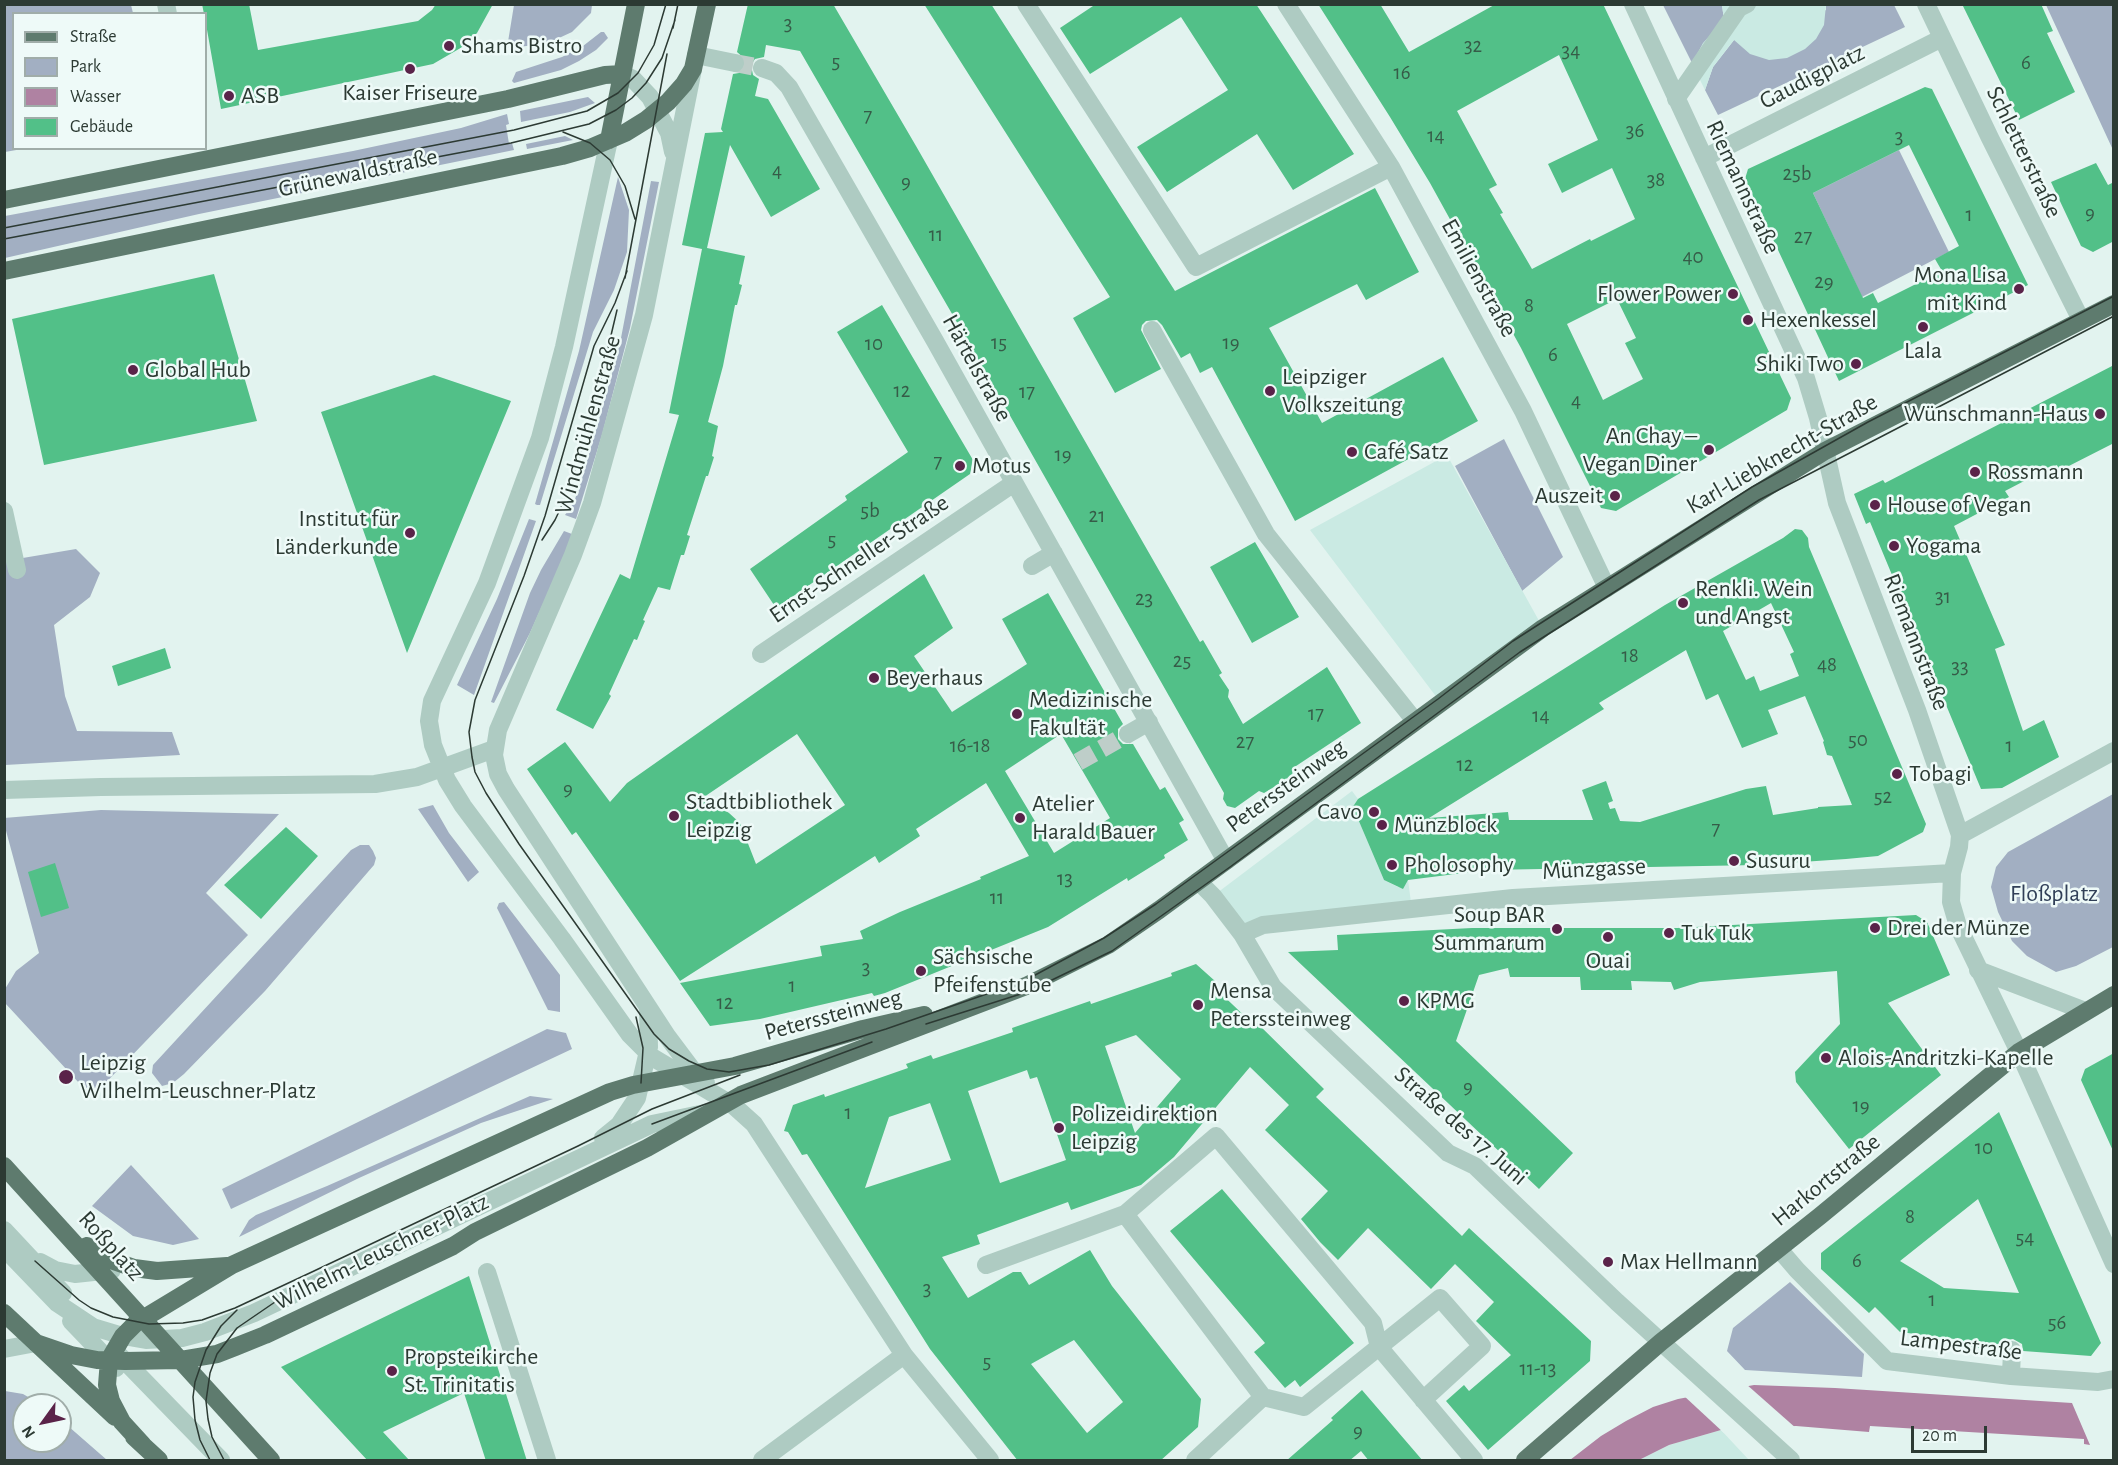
<!DOCTYPE html>
<meta charset="utf-8">
<style>
body{margin:0}
#map{position:relative;width:2118px;height:1465px;overflow:hidden;background:#e2f3ef;font-family:"Alegreya Sans",sans-serif}
canvas{display:block}
.frame{position:absolute;inset:0;border:6px solid #2c3a33;pointer-events:none}
.legend{position:absolute;left:12px;top:12px;width:195px;height:138px;box-sizing:border-box;background:#eefaf8;border:2px solid #a0ada9;margin:0;padding:8px 10px;list-style:none;font-size:18px;color:#2c3a33}
.legend li{display:flex;align-items:center;gap:12px;height:30px}
.legend b{width:30px;border:2px solid #a0ada9}
.north{position:absolute;left:12px;top:1393px;width:60px;height:60px;box-sizing:border-box;background:#eefaf8;border:2px solid #a0ada9;border-radius:50%;rotate:237deg;font-size:16px;font-weight:700;line-height:24px;text-align:center;color:#2c3a33}
.north::after{content:'';display:block;margin:auto;width:21px;height:27px;background:#5a2349;clip-path:polygon(50% 0,100% 100%,50% 72%,0 100%)}
.scale{position:absolute;left:1911px;top:1426px;width:76px;height:27px;box-sizing:border-box;border:3px solid #2c3a33;border-top:0;padding-left:8px;font-size:18px;line-height:21px;white-space:nowrap;color:#2c3a33;-webkit-text-stroke:4px #eefaf8;paint-order:stroke}
</style>
<div id="map">
<canvas width="2118" height="1465"></canvas>
<div class="frame"></div>
<ul class="legend">
<li><b style="height:8px;background:#5e7b6e"></b>Straße</li>
<li><b style="height:16px;background:#a2afc2"></b>Park</li>
<li><b style="height:16px;background:#af82a2"></b>Wasser</li>
<li><b style="height:16px;background:#52c088"></b>Gebäude</li>
</ul>
<div class="north">N</div>
<div class="scale">20 m</div>
</div>
<script>
const ctx = document.querySelector('canvas').getContext('2d');
ctx.lineJoin = 'round';
function fill(path, color) {
  ctx.fillStyle = color;
  ctx.fill(path, 'evenodd');
}
function toPath(rows) {
  const path = new Path2D();
  for (const r of rows) {
    path.moveTo(r[0], r[1]);
    for (let i = 2; i < r.length; i += 2) path.lineTo(r[i], r[i + 1]);
  }
  return path;
}
function strokePath(path, color, width, dash) {
  ctx.strokeStyle = color;
  ctx.lineWidth = width;
  ctx.lineCap = dash ? 'butt' : 'round';
  ctx.setLineDash(dash || []);
  ctx.stroke(path);
}
function drawText(font, color, halo, rows, align = 'center') {
  ctx.font = font + ' "Alegreya Sans",sans-serif';
  ctx.lineWidth = 5;
  ctx.setLineDash([]);
  ctx.textBaseline = 'middle';
  ctx.strokeStyle = halo;
  ctx.fillStyle = color;
  for (const [text, x, y, turn = 0] of rows) {
    ctx.save();
    ctx.translate(x, y);
    ctx.rotate((+turn || 0) * Math.PI / 180);
    ctx.textAlign = isNaN(turn) ? turn : align;
    if (halo) ctx.strokeText(text, 0, 0);
    ctx.fillText(text, 0, 0);
    ctx.restore();
  }
}
fill(toPath([
 [5,4,131,5,133,13,14,14,14,148,22,149,5,152],
 [514,5,514,4,592,5,591,13,572,32,546,44,507,48],
 [1663,5,1722,5,1724,20,1693,65],
 [1826,5,1894,5,1905,27,1718,115,1705,90,1713,67,1734,40,1826,10],
 [2046,5,2113,5,2113,150],
 [601,32,604,32,608,38,596,50,579,61,561,70,514,83,512,81,516,72,562,57,583,46],
 [588,97,595,103,570,112,521,122,520,111],
 [507,114,509,124,506,125,509,144,512,143,514,150,199,214,5,258,5,216,353,151,461,128],
 [565,136,573,140,527,149,526,144],
 [1899,150,1949,252,1862,297,1813,193],
 [618,177,629,210,627,252,614,290,593,332,540,505,537,505,535,504,579,351],
 [651,181,659,182,630,328,602,435,576,519,565,515,574,502,581,482,613,370,621,338],
 [1504,439,1563,557,1522,591,1455,466],
 [529,519,536,521,474,695,457,685,497,599],
 [564,531,572,534,560,566,530,633,494,703,491,702,530,593,541,570],
 [76,549,100,573,90,597,54,625,65,696,77,731,172,732,180,755,5,765,5,561],
 [2113,794,2113,947,2076,966,2056,972,2027,956,2012,941,1998,912,1991,887,1996,867,2008,852],
 [433,805,449,833,479,872,468,882,418,809],
 [101,810,279,814,206,893,248,935,92,1097,5,1003,5,989,16,971,39,953,5,827,4,818],
 [360,845,369,845,373,851,376,858,374,865,265,991,184,1074,173,1083,162,1086,152,1073,153,1065,351,850],
 [504,902,560,975,560,1012,548,1010,497,908,499,903],
 [547,1029,566,1033,572,1049,231,1209,222,1189],
 [530,1096,553,1099,481,1123,359,1178,239,1237,249,1220,256,1215,327,1186],
 [131,1165,199,1239,173,1245,133,1236,92,1206],
 [1790,1282,1864,1354,1862,1377,1745,1370,1727,1351,1733,1328],
 [5,1391,23,1394,42,1405,24,1405,24,1441,60,1441,60,1419,107,1460,5,1460]
]), '#a2afc2');
fill(toPath([
 [1722,5,1826,5,1824,25,1816,39,1805,49,1787,58,1769,60,1750,54,1734,40,1713,67,1705,90,1696,72,1695,58,1703,43,1724,20],
 [1447,455,1543,628,1441,703,1310,530],
 [1352,791,1358,799,1352,808,1352,813,1358,819,1384,880,1398,887,1403,886,1408,880,1412,910,1242,934,1213,896],
 [1721,1430,1749,1460,1639,1460,1669,1445]
]), '#caeae3');
fill(toPath([
 [1754,1385,1835,1388,2072,1403,2090,1445,2084,1444,2084,1439,1870,1426,1869,1432,1796,1426,1721,1430,1669,1445,1639,1460,1570,1460,1601,1436,1626,1421,1653,1407,1678,1399]
]), '#af82a2');
fill(toPath([
 [1746,1384,1797,1429,1724,1433,1683,1395]
]), '#e2f3ef');
fill(toPath([
 [202,4,249,4,258,50,418,21,432,10,436,4,493,4,477,33,464,46,433,64,221,109,206,24,206,14,204,14],
 [748,4,833,4,916,146,1200,642,1203,640,1222,673,1219,675,1229,690,1228,697,1243,724,1327,667,1361,723,1293,768,1292,776,1264,793,1259,791,1235,808,1227,806,1223,799,1224,793,966,338,800,51,766,45,764,57,755,59,751,65,753,75,759,79,755,96,768,99,820,189,771,217,730,145,707,248,745,256,739,284,742,285,737,305,735,305,723,366,708,422,718,426,712,456,714,457,708,476,706,476,687,535,690,536,684,555,681,555,670,590,658,587,643,620,645,621,641,630,637,640,634,639,609,694,611,696,593,729,556,710,620,574,630,579,679,415,669,413,702,249,682,245,705,133,723,132,721,129,733,74,739,73,746,66,745,59,737,52],
 [924,4,991,4,1175,291,1375,188,1419,272,1366,300,1357,284,1269,328,1322,423,1443,357,1478,421,1295,521,1212,367,1200,373,1190,353,1181,358,1162,325,1157,320,1146,321,1142,325,1141,330,1161,369,1115,393,1073,318,1110,297],
 [1096,4,1256,4,1354,154,1293,190,1257,134,1167,192,1137,147,1228,90,1181,17,1090,74,1060,28],
 [1318,4,1380,4,1409,52,1496,4,1603,4,1791,398,1787,410,1616,511,1601,508,1521,348,1430,183,1390,117],
 [1559,55,1598,140,1548,164,1562,193,1612,168,1635,219,1591,241,1590,239,1532,269,1500,214,1503,213,1489,189,1497,185,1457,111],
 [1617,299,1636,338,1625,343,1643,379,1603,400,1567,324],
 [1962,4,2041,4,2053,31,2047,33,2075,92,2019,120],
 [1925,87,1932,89,2028,285,1839,381,1745,179,1748,169],
 [1909,145,1959,246,1935,259,1942,271,1878,303,1873,293,1863,298,1813,193],
 [2096,163,2108,185,2114,182,2114,241,2093,252,2081,246,2051,182],
 [214,274,257,421,44,465,12,319],
 [882,305,973,460,970,474,776,608,750,569,847,500,845,496,908,452,837,332],
 [2114,365,2114,443,2059,471,2057,465,2028,479,2005,491,2009,497,1954,526,2005,645,1995,649,2023,731,2044,720,2059,757,2002,788,1981,789,1870,522,1866,524,1854,494,1883,480,1885,483],
 [434,375,511,401,407,653,321,412],
 [1795,529,1802,530,1808,538,1809,547,1926,824,1923,832,1878,856,1846,859,1757,865,1487,870,1408,880,1403,889,1384,880,1358,819,1353,816,1352,808,1358,799,1665,605,1783,538],
 [1771,603,1794,652,1790,654,1799,676,1760,691,1754,676,1746,680,1723,631],
 [1686,650,1706,700,1718,694,1742,748,1778,734,1768,710,1805,696,1824,741,1823,742,1827,755,1832,756,1852,805,1818,807,1818,808,1773,815,1766,786,1746,789,1640,822,1620,821,1615,808,1610,809,1608,803,1613,801,1606,781,1582,790,1593,820,1509,820,1508,812,1429,818,1604,709,1599,703],
 [1255,542,1299,617,1252,643,1210,567],
 [924,574,953,628,914,656,952,712,1027,664,1002,619,1048,593,1123,724,1118,729,1118,739,1123,744,1133,744,1160,790,1165,787,1184,820,1179,823,1188,840,1164,855,1165,858,1128,881,1127,878,1048,927,885,993,874,996,872,993,760,1019,710,1026,680,983,822,956,820,946,863,939,860,931,900,912,981,879,980,877,1029,856,986,783,916,829,920,836,879,863,875,856,680,981,576,832,572,835,527,769,565,742,610,802,627,783],
 [797,734,845,805,756,864,740,823,729,813,704,797],
 [1061,734,1110,818,1054,853,1005,771],
 [165,648,171,668,118,686,112,666],
 [286,827,318,856,261,919,224,885],
 [55,863,69,908,41,917,28,872],
 [1916,915,1927,922,1950,975,1888,1003,1941,1075,1849,1149,1796,1082,1795,1072,1840,1024,1837,971,1700,982,1674,990,1671,982,1631,981,1632,990,1581,990,1580,977,1510,977,1508,968,1479,975,1456,1041,1573,1153,1539,1189,1288,952,1338,950,1337,935,1472,928,1677,928],
 [1196,964,1215,981,1212,985,1253,1024,1255,1021,1324,1089,1316,1097,1462,1236,1469,1228,1591,1341,1590,1361,1488,1450,1446,1401,1464,1385,1469,1391,1511,1355,1476,1321,1494,1302,1455,1264,1431,1289,1368,1228,1338,1260,1320,1242,1301,1219,1328,1191,1265,1130,1289,1105,1250,1067,1174,1157,1141,1185,1071,1210,1068,1202,977,1235,980,1244,942,1257,968,1298,1013,1272,1021,1272,1029,1285,1090,1250,1112,1286,1201,1399,1198,1427,1160,1461,1018,1461,930,1349,807,1154,802,1155,788,1132,784,1131,793,1105,824,1094,825,1097,908,1068,906,1064,931,1055,933,1059,1013,1032,1012,1028,1090,1001,1091,1004,1172,976,1171,973],
 [1136,1035,1181,1079,1135,1133,1105,1046],
 [1027,1070,1030,1079,1037,1077,1066,1160,1000,1183,968,1091],
 [930,1103,951,1160,865,1188,889,1117],
 [1074,1340,1123,1402,1087,1433,1031,1364],
 [2114,1053,2114,1153,2081,1080,2085,1069],
 [1999,1112,2101,1343,2091,1356,2023,1351,2022,1344,2013,1339,2006,1340,2001,1349,1963,1347,1962,1340,1900,1332,1875,1307,1869,1313,1821,1269,1821,1253],
 [1978,1199,2019,1293,1944,1288,1900,1261],
 [1222,1189,1354,1343,1300,1387,1295,1380,1285,1388,1254,1352,1265,1343,1170,1231],
 [469,1276,527,1461,486,1461,464,1393,383,1432,410,1461,368,1461,281,1367],
 [1362,1390,1423,1461,1369,1461,1361,1451,1349,1461,1286,1461,1333,1420,1331,1418]
]), '#52c088');
strokePath(toPath([
 [735,63,762,68],
 [1078,762,1128,734]
]), '#becec9', 18, [18, 9]);
strokePath(toPath([
 [166,4,168,14],
 [1026,4,1196,267,1391,167],
 [1286,4,1391,167,1523,411,1607,588],
 [1633,4,1806,378,1818,418,1837,503,1917,710,1960,835,1959,847,1952,873,1951,902,1958,926,2019,1052,2114,1264],
 [1926,4,1990,138,2081,320],
 [696,55,735,63],
 [762,68,776,73,789,87,935,341,1226,861],
 [693,69,644,315,592,503,573,555,498,730,494,755,498,774,506,789,667,1036,691,1068,706,1083],
 [622,74,633,79,650,97,669,133,673,152],
 [1676,99,1739,8,1747,4],
 [609,140,564,347,540,438,487,583,432,701,429,721,433,745,447,780,463,806,562,939,630,1035,652,1057,734,1106,754,1124,904,1355,990,1460],
 [1704,158,1942,38],
 [1152,330,1266,534,1415,721],
 [4,511,17,570],
 [1032,566,1054,553],
 [761,654,1014,483],
 [1128,734,1149,722],
 [4,790,101,787,375,784,417,777,494,749],
 [1960,835,2114,751],
 [1198,881,1213,896,1242,934,1273,987,1448,1153,1475,1166,1617,1302,1791,1460],
 [1242,934,1263,925,1513,898,1952,873],
 [1978,970,2085,1011],
 [603,1138,619,1125,637,1098,649,1047,648,1008],
 [1125,1214,1263,1397,1195,1460],
 [4,1230,63,1293],
 [4,1248,57,1303,93,1327,123,1336,146,1340,182,1338,205,1332,254,1313,652,1124,705,1113],
 [1779,1249,1797,1270,1887,1361,2011,1376,2098,1382,2114,1379],
 [40,1262,55,1270,75,1274,112,1270],
 [986,1265,1125,1214,1216,1136,1373,1323,1379,1347,1474,1460],
 [487,1272,547,1460],
 [71,1321,116,1368],
 [4,1349,36,1343],
 [118,1354,221,1460],
 [2011,1376,2012,1350],
 [1263,1397,1304,1407,1440,1298,1482,1346,1423,1400],
 [762,1460,904,1355]
]), '#aecbc2', 18);
strokePath(toPath([
 [609,140,636,4],
 [4,200,508,99,605,75,622,74],
 [4,271,562,156,590,148,625,133,646,120,668,102,684,84,693,69,707,4],
 [4,1166,271,1460],
 [87,1246,102,1257,134,1268,157,1271,227,1266],
 [4,1313,115,1417],
 [36,1343,71,1355,97,1360,125,1361,181,1360,217,1354,235,1347,265,1335,453,1246,475,1232,647,1148,741,1095,1026,986,1108,945,1159,910,1543,628,1825,451,2114,304],
 [134,1437,159,1460],
 [143,1445,122,1422,111,1401,107,1385,109,1360,123,1336,136,1323,232,1265,610,1092,633,1085,735,1066,863,1029,924,1015],
 [1525,1460,1661,1342,1820,1216,2019,1052,2114,995]
]), '#5e7b6e', 18);
strokePath(toPath([
 [673,28,678,4],
 [563,132,590,143,610,160,625,186,635,219],
 [4,228,514,130,587,111,618,93,638,73,654,45,666,4],
 [4,239,511,143,589,124,616,110,632,98,646,83,662,58,675,20],
 [627,271,615,303,594,346,545,516,524,576,475,700,469,732,472,757,475,772,486,793,519,844,654,1034,669,1049,689,1061,707,1069,729,1072,769,1065,886,1029,1024,981,1104,938,1156,904,1438,699,1513,641,1752,487,1868,422,2114,296],
 [625,278,667,54],
 [542,540,555,520,565,499,590,424,617,310],
 [636,1017,643,1048,641,1083],
 [926,1024,1027,992,1112,951,1230,867,1520,652,1759,500,2114,316],
 [652,1124,872,1042],
 [35,1261,79,1300,91,1308,113,1317,149,1324,183,1323,202,1320,235,1308,314,1271,578,1146,652,1109,740,1075],
 [210,1460,200,1440,195,1420,193,1397,195,1382,206,1350,221,1326,237,1310],
 [224,1460,212,1437,208,1419,206,1401,210,1373,217,1354,237,1328,275,1302]
]), '#2c3a33', 1.5);
for (const [x, y, r, color] of [
 [449,46,6,"#5a2349"],
 [410,69,6,"#5a2349"],
 [229,96,6,"#5a2349"],
 [2019,289,6,"#5a2349"],
 [1733,294,6,"#5a2349"],
 [1748,320,6,"#5a2349"],
 [1923,327,6,"#5a2349"],
 [1856,364,6,"#5a2349"],
 [133,370,6,"#5a2349"],
 [1270,391,6,"#5a2349"],
 [2100,414,6,"#5a2349"],
 [1709,450,6,"#5a2349"],
 [1352,452,6,"#5a2349"],
 [960,466,6,"#5a2349"],
 [1975,472,6,"#5a2349"],
 [1615,496,6,"#5a2349"],
 [1875,505,6,"#5a2349"],
 [410,533,6,"#5a2349"],
 [1894,546,6,"#5a2349"],
 [1683,603,6,"#5a2349"],
 [874,678,6,"#5a2349"],
 [1017,714,6,"#5a2349"],
 [1897,774,6,"#5a2349"],
 [1374,812,6,"#5a2349"],
 [674,816,6,"#5a2349"],
 [1020,818,6,"#5a2349"],
 [1382,825,6,"#5a2349"],
 [1734,861,6,"#5a2349"],
 [1392,865,6,"#5a2349"],
 [1875,928,6,"#5a2349"],
 [1557,929,6,"#5a2349"],
 [1669,933,6,"#5a2349"],
 [1608,937,6,"#5a2349"],
 [921,971,6,"#5a2349"],
 [1404,1001,6,"#5a2349"],
 [1198,1005,6,"#5a2349"],
 [1826,1058,6,"#5a2349"],
 [66,1077,8,"#5a2349"],
 [1059,1128,6,"#5a2349"],
 [1608,1262,6,"#5a2349"],
 [392,1371,6,"#5a2349"]
]) {
  const dot = new Path2D();
  dot.arc(x, y, r, 0, 2 * Math.PI);
  ctx.fillStyle = color;
  ctx.fill(dot);
  strokePath(dot, '#eefaf8', 2);
}
drawText('21px', '#365c48', null, [
 ["3",788,24],
 ["32",1473,46],
 ["34",1571,51],
 ["5",836,62],
 ["6",2026,63],
 ["16",1402,73],
 ["7",868,116],
 ["36",1635,131],
 ["14",1436,136],
 ["3",1899,137],
 ["4",777,171],
 ["25b",1797,174],
 ["38",1656,180],
 ["9",906,182],
 ["9",2090,213],
 ["1",1969,215],
 ["11",936,235],
 ["27",1803,237],
 ["40",1693,257],
 ["29",1824,282],
 ["8",1529,306],
 ["15",999,343],
 ["19",1231,343],
 ["10",874,344],
 ["6",1553,355],
 ["12",902,391],
 ["17",1027,392],
 ["4",1576,401],
 ["19",1063,455],
 ["7",938,462],
 ["5b",870,511],
 ["21",1097,516],
 ["5",832,540],
 ["31",1943,597],
 ["23",1144,599],
 ["18",1630,656],
 ["25",1182,661],
 ["48",1827,665],
 ["33",1960,667],
 ["17",1316,714],
 ["14",1541,716],
 ["50",1858,740],
 ["27",1245,742],
 ["16-18",970,746],
 ["1",2009,746],
 ["12",1465,765],
 ["9",568,789],
 ["52",1883,797],
 ["7",1716,829],
 ["13",1065,879],
 ["11",997,898],
 ["3",866,968],
 ["1",792,986],
 ["12",725,1003],
 ["9",1468,1087],
 ["19",1861,1106],
 ["1",848,1113],
 ["10",1984,1148],
 ["8",1910,1217],
 ["54",2025,1238],
 ["6",1857,1261],
 ["3",927,1289],
 ["1",1932,1300],
 ["56",2057,1323],
 ["5",987,1362],
 ["11-13",1538,1369],
 ["9",1358,1431]
]);
drawText('24px', '#2c3a33', '#eefaf8', [
 ["Shams Bistro",461,46],
 ["Kaiser Friseure",410,93,"center"],
 ["ASB",241,96],
 ["Mona Lisa",2007,275,"right"],
 ["mit Kind",2007,303,"right"],
 ["Flower Power",1721,294,"right"],
 ["Hexenkessel",1760,320],
 ["Lala",1923,351,"center"],
 ["Shiki Two",1844,364,"right"],
 ["Global Hub",145,370],
 ["Leipziger",1282,377],
 ["Volkszeitung",1282,405],
 ["Wünschmann-Haus",2088,414,"right"],
 ["An Chay –",1697,436,"right"],
 ["Vegan Diner",1697,464,"right"],
 ["Café Satz",1364,452],
 ["Motus",972,466],
 ["Rossmann",1987,472],
 ["Auszeit",1603,496,"right"],
 ["House of Vegan",1887,505],
 ["Institut für",398,519,"right"],
 ["Länderkunde",398,547,"right"],
 ["Yogama",1906,546],
 ["Renkli. Wein",1695,589],
 ["und Angst",1695,617],
 ["Beyerhaus",886,678],
 ["Medizinische",1029,700],
 ["Fakultät",1029,728],
 ["Tobagi",1909,774],
 ["Stadtbibliothek",686,802],
 ["Leipzig",686,830],
 ["Atelier",1032,804],
 ["Harald Bauer",1032,832],
 ["Cavo",1362,812,"right"],
 ["Münzblock",1394,825],
 ["Susuru",1746,861],
 ["Pholosophy",1404,865],
 ["Soup BAR",1545,915,"right"],
 ["Summarum",1545,943,"right"],
 ["Drei der Münze",1887,928],
 ["Tuk Tuk",1681,933],
 ["Sächsische",933,957],
 ["Pfeifenstube",933,985],
 ["Ouai",1608,961,"center"],
 ["Mensa",1210,991],
 ["Peterssteinweg",1210,1019],
 ["KPMG",1416,1001],
 ["Alois-Andritzki-Kapelle",1838,1058],
 ["Leipzig",80,1063],
 ["Wilhelm-Leuschner-Platz",80,1091],
 ["Polizeidirektion",1071,1114],
 ["Leipzig",1071,1142],
 ["Max Hellmann",1620,1262],
 ["Propsteikirche",404,1357],
 ["St. Trinitatis",404,1385]
], 'left');
drawText('24px', '#2c3a33', '#eefaf8', [
 ["Gaudigplatz",1812,77,-27],
 ["Schletterstraße",2024,152,64],
 ["Grünewaldstraße",358,173,-12],
 ["Riemannstraße",1743,187,65],
 ["Emilienstraße",1479,278,61],
 ["Härtelstraße",977,368,61],
 ["Windmühlenstraße",588,425,-74],
 ["Karl-Liebknecht-Straße",1782,454,-30],
 ["Ernst-Schneller-Straße",859,559,-34],
 ["Riemannstraße",1916,642,69],
 ["Peterssteinweg",1286,786,-36],
 ["Münzgasse",1594,869,-3],
 ["Peterssteinweg",833,1015,-15],
 ["Straße des 17. Juni",1461,1126,41],
 ["Harkortstraße",1826,1180,-39],
 ["Roßplatz",111,1246,48],
 ["Wilhelm-Leuschner-Platz",381,1252,-26],
 ["Lampestraße",1961,1345,7]
]);
drawText('24px', '#303f57', '#eefaf8', [
 ["Floßplatz",2054,894]
]);
</script>
